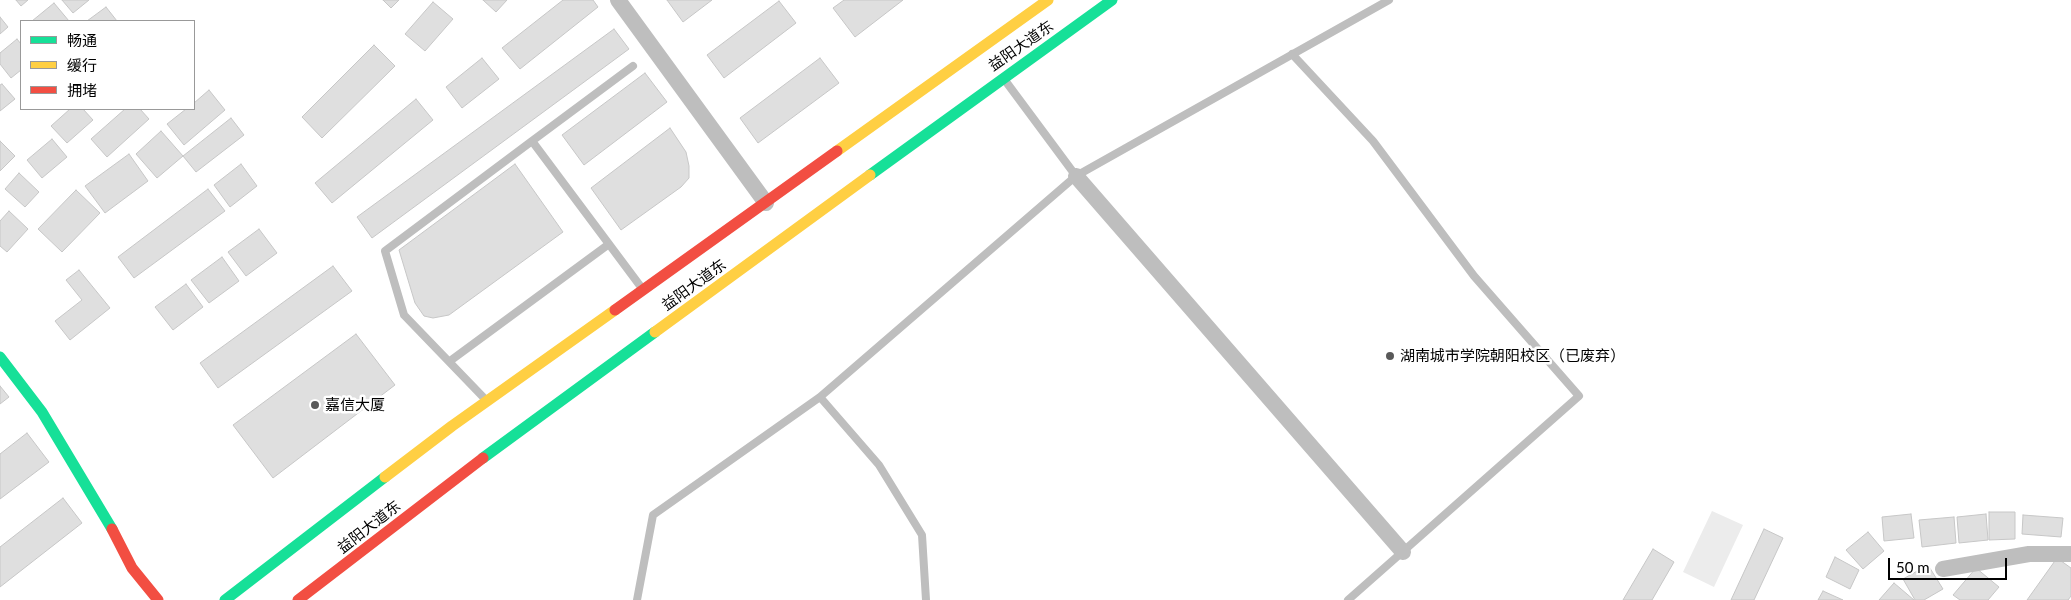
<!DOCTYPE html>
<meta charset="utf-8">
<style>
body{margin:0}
#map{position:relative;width:2071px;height:600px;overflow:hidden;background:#fff;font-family:Lato,"Noto Sans SC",sans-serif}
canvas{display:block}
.legend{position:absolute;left:20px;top:20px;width:175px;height:90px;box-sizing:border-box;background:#fff;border:1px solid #999;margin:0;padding:6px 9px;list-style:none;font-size:15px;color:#000}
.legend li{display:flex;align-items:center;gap:10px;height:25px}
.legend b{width:25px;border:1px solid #999}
.scale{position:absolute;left:1888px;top:558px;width:119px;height:22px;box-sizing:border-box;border:2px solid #000;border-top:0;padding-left:6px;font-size:15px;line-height:18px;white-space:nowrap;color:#000;-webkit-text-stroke:4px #fff;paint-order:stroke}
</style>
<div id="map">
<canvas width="2071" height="600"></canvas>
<ul class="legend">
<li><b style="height:6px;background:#16e098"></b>畅通</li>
<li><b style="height:6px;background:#ffcf43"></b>缓行</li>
<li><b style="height:6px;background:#f24e42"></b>拥堵</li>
</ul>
<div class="scale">50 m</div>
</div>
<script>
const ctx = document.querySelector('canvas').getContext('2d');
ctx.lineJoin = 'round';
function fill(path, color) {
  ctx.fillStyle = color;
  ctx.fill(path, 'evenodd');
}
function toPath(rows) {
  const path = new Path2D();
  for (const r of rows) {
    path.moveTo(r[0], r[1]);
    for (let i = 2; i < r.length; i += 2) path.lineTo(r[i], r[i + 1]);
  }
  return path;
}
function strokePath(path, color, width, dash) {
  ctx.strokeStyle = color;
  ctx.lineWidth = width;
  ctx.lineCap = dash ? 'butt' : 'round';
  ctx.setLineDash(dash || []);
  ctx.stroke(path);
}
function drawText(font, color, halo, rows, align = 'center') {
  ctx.font = font + ' Lato,"Noto Sans SC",sans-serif';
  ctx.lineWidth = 5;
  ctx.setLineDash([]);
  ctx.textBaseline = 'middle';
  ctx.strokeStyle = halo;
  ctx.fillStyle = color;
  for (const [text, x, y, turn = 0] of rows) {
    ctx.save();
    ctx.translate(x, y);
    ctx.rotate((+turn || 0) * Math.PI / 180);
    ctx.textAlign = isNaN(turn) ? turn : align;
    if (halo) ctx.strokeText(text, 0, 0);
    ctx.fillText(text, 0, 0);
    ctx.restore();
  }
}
fill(toPath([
 [1712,511,1743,525,1714,587,1683,572]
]), '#ececec');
const building = toPath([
 [16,0,28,0,21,6,16,0],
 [62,0,89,0,73,13,62,0],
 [383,0,399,0,391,8,383,0],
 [483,0,507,0,496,12,483,0],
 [563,0,593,0,598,7,520,69,502,48,563,0],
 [667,0,712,0,683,22,667,0],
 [844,0,903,0,855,37,833,8,844,0],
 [779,1,796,23,724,78,707,55,779,1],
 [433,2,453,19,425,51,405,34,433,2],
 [54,3,69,21,32,21,54,3],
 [106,7,117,21,87,21,106,7],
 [0,17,8,27,0,34,0,17],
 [614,29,629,49,372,238,357,217,614,29],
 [17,39,21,44,21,70,11,78,0,64,0,53,17,39],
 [374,45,395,66,322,138,302,117,374,45],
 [482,58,499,79,462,108,446,87,482,58],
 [820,58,839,83,758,143,740,118,820,58],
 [645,73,667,102,584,165,562,135,645,73],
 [2,84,15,99,0,111,0,85,2,84],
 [209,90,225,110,184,145,167,124,186,109,194,109,194,103,209,90],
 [416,99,433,120,332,203,315,183,416,99],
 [70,109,83,109,93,120,67,143,51,126,70,109],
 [125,109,140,109,149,119,107,157,91,139,125,109],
 [231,118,244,135,196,172,183,156,231,118],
 [670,128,686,152,689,166,689,178,681,187,621,230,591,188,670,128],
 [161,131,183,156,157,178,136,154,161,131],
 [52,139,67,157,42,178,27,160,52,139],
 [0,141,15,156,0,171,0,141],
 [129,154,148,181,105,213,85,186,129,154],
 [241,164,257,186,230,207,214,185,241,164],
 [515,164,563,232,449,315,433,318,424,316,415,303,399,250,515,164],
 [19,173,39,192,25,207,5,189,19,173],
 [208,189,225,211,134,278,118,257,208,189],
 [76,190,100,213,62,252,38,229,76,190],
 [9,211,28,229,7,252,0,246,0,221,9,211],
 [259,229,277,253,246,276,228,252,259,229],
 [222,257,239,281,209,303,191,280,222,257],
 [333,266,352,291,218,388,200,363,333,266],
 [79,270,110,308,70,340,55,321,82,300,66,280,79,270],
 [186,284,203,307,173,330,155,307,186,284],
 [356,334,395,385,273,478,233,425,356,334],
 [0,386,9,397,0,404,0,386],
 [27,433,49,462,0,499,0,454,27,433],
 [63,498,82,523,0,587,0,547,63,498],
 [1989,512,2015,512,2015,539,1989,540,1989,512],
 [1911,514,1914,538,1884,541,1882,517,1911,514],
 [1986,514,1988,540,1959,543,1957,517,1986,514],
 [2023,515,2063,518,2061,537,2022,534,2023,515],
 [1954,517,1956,543,1922,547,1919,520,1954,517],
 [1764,529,1783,538,1754,600,1731,600,1764,529],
 [1868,532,1884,551,1863,569,1846,550,1868,532],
 [1653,549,1674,562,1652,600,1623,600,1653,549],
 [1835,557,1859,570,1850,589,1826,577,1835,557],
 [2057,558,2071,568,2071,596,2068,600,2027,600,2057,558],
 [1928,565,1943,589,1924,600,1915,600,1903,579,1928,565],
 [1976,568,1999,587,1988,600,1960,600,1953,595,1976,568],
 [1894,583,1914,600,1879,600,1894,583],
 [1823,591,1843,600,1818,600,1823,591]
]);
fill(building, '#dfdfdf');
strokePath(building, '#c7c7c7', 1);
strokePath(toPath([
 [1292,54,1373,141,1474,276,1579,396,1348,600],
 [633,66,532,141,641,287],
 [1076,176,1389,0],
 [450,361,609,244],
 [820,397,879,465,922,535,926,600],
 [485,399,404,315,385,251,532,141],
 [637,600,653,515,820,397,1076,176,1004,79]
]), '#bebebe', 8);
strokePath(toPath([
 [618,0,766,203],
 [1076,176,1403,552],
 [1943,569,2029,554,2071,554]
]), '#bebebe', 16);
strokePath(toPath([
 [870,175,1112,0],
 [0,357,42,412,112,529],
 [483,458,655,332],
 [225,600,385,477]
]), '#16e098', 11);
strokePath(toPath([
 [837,151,1048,0],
 [655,332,870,175],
 [385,477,452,426,615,310]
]), '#ffcf43', 11);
strokePath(toPath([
 [615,310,837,151],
 [112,529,132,568,158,600],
 [298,600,483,458]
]), '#f24e42', 11);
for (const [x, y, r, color] of [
 [1390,356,5,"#595959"],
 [315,405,5,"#595959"]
]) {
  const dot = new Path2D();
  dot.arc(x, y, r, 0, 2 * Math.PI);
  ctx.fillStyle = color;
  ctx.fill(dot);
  strokePath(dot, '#fff', 2);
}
drawText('15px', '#000', '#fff', [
 ["益阳大道东",1021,46,-35],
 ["益阳大道东",694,285,-36],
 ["益阳大道东",369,527,-38]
]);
drawText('15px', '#000', '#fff', [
 ["湖南城市学院朝阳校区（已废弃）",1400,356],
 ["嘉信大厦",325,405]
], 'left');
</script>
